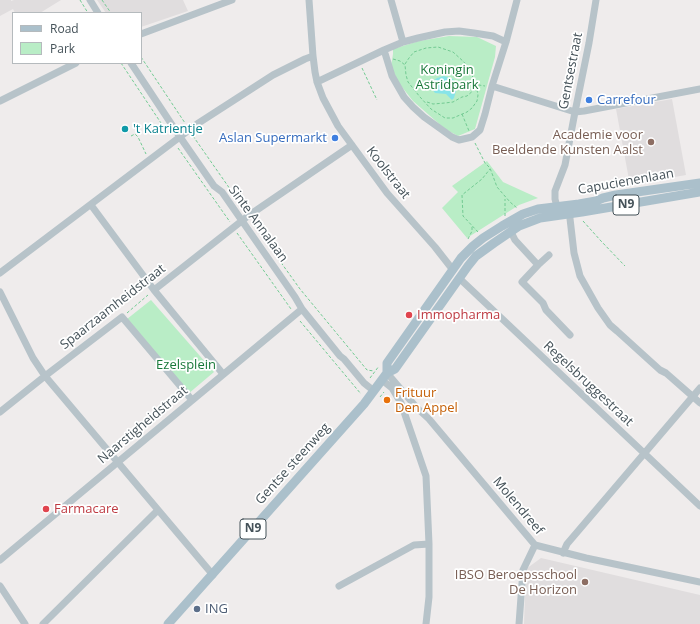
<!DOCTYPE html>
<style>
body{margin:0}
#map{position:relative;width:700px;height:624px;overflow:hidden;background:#efecec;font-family:"Open Sans",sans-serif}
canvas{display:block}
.legend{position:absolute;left:12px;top:12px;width:130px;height:52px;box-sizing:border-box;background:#fff;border:1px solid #b5babd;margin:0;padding:5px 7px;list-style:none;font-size:12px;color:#455259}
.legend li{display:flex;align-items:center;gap:8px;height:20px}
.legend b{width:20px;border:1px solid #b5babd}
</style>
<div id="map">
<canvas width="700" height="624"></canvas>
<ul class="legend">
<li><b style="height:5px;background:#abc0cb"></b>Road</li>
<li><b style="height:11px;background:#b9edc6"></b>Park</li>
</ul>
</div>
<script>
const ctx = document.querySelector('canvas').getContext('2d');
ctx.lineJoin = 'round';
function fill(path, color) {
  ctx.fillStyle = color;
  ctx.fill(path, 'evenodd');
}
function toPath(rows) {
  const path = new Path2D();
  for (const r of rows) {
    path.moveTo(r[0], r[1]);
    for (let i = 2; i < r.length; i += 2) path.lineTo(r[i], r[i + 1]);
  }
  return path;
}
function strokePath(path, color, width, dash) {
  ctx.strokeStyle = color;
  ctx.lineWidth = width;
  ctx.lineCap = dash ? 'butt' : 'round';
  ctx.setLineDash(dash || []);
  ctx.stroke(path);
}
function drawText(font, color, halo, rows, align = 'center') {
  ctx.font = font + ' "Open Sans",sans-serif';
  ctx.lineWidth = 3.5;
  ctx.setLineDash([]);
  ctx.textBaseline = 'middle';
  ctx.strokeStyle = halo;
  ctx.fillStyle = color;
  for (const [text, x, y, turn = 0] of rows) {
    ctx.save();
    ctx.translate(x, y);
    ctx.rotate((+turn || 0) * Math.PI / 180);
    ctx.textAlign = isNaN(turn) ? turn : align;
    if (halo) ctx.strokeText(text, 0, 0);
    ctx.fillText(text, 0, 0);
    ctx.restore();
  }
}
fill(toPath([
 [0,0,11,0,11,1,14,0,61,0,40,13,15,13,13,9,0,16],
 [97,0,183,0,188,11,141,27,141,13,106,13],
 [672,99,686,175,630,185,616,109],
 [541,558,700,595,700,624,524,624,526,569]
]), '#e0ddde');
fill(toPath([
 [449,36,477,37,496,46,495,57,475,129,458,136,445,129,413,101,398,82,391,66,393,54,393,49,419,41],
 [487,161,503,182,538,198,519,205,467,238,442,208,458,192,452,186],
 [151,300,214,372,188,394,127,319]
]), '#b9edc6');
fill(toPath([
 [444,76,453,79,456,84,456,91,454,98,452,100,446,94,435,93,432,89,432,82,437,78]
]), '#87e4e9');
strokePath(toPath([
 [80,0,88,13],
 [102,0,111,13],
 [141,57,185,123],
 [393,59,400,61,405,65,406,75,408,82,420,97,431,109,445,118,453,118,467,112,472,108,477,101,478,95,476,85,479,85,485,86],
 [121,63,167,132],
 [405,64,409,58,414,52,426,48,438,47,453,52,464,62,470,71,475,82,476,85,475,89,467,96,462,97,453,102,445,103,433,104,427,102],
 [362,68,377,100],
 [462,114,469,131],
 [131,136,135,134,138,137,146,154],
 [193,136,244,209],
 [475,143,485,163,490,168,497,187,510,202,517,208],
 [178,148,230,222],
 [505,216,505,199],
 [583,221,601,241,625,266],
 [252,222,300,289,367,370,374,371],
 [478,232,463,216,462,195,482,179,490,169],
 [237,233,291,309],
 [468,239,472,231,472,226],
 [127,313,148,295],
 [300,321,361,394],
 [370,378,379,366],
 [380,397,384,392]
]), '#72ca92', 1, [3, 2]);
strokePath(toPath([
 [90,0,98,13],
 [309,0,313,56,315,72,317,82,323,98,338,126,387,193,435,247,453,270],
 [391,0,403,42],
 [141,34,232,0],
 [384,50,392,76,404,97,413,107,424,117,452,137,459,140,472,137,480,130,485,114,492,86,506,42,517,0],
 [131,63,180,137,214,186,222,192,295,297,302,309,340,356,344,359,364,383,374,391],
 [317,82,384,50,403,42,418,38,445,32,459,31,474,33,493,36,506,42],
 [492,86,575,112,584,111,700,89],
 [0,101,76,63],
 [91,205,154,290,223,374],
 [569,210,574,253,580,276,598,308,610,325,617,331,660,370,666,373,700,403],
 [558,211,555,199,555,191,565,165,575,112,589,43,596,0],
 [511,232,515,240,538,265,522,282,543,303,546,310,570,335],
 [538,265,549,255],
 [0,273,197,124,273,75,305,59,313,56],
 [459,278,700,506],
 [154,290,248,216,352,145],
 [0,292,33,358,45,376,213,575],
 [387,373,417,408,429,419,535,545,586,558,700,582],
 [382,380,392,388,401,403,426,476,429,544,429,597,426,624],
 [0,412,45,376,122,317,192,400],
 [563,553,567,544,700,388],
 [0,560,302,309],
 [0,586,25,624],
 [339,586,414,545,429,544],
 [43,624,158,510],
 [519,624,523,570,535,545]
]), '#b7c3c9', 7);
strokePath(toPath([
 [387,373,387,363,461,258,473,246,483,238,502,226,523,214,538,209,579,204,596,201,603,198,616,195,700,183],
 [168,624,364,404,387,373,395,369,468,266,476,256,494,243,519,226,540,218,582,212,700,192]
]), '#abc0cb', 9);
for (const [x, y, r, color] of [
 [589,100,4,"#3f7fe0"],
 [125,129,4,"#0f9aa8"],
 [335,138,4,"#3f7fe0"],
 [651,142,4,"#8d6e63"],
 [409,315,4,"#e0444e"],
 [387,400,4,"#e8710a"],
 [46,509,4,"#e0444e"],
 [585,582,4,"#8d6e63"],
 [197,609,4,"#5c6f8a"]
]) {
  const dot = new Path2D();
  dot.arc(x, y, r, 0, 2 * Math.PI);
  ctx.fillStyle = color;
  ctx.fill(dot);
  strokePath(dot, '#fff', 1.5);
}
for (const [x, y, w] of [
 [626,205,26],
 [253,529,26]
]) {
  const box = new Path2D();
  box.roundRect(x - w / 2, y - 10, w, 20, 3);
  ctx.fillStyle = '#fff';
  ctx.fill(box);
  strokePath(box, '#455259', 1);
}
drawText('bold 12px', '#455259', null, [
 ["N9",626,205],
 ["N9",253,529]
]);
drawText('13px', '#187839', '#fff', [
 ["Koningin",447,70],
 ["Astridpark",447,85],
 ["Ezelsplein",186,365]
]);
drawText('13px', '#455259', '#fff', [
 ["Gentsestraat",571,71,-79],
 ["Koolstraat",388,173,52],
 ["Capucienenlaan",626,182,-10],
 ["Sinte Annalaan",258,224,54],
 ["Spaarzaamheidstraat",113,307,-38],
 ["Regelsbruggestraat",588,384,43],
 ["Naarstigheidstraat",143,425,-40],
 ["Gentse steenweg",293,464,-48],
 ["Molendreef",518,506,50]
]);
drawText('13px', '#366cbe', '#fff', [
 ["Carrefour",597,100],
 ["Aslan Supermarkt",327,138,"right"]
], 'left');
drawText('13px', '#0d838f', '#fff', [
 ["'t Katrientje",133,129]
], 'left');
drawText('13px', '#785e54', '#fff', [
 ["Academie voor",643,135],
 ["Beeldende Kunsten Aalst",643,150],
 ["IBSO Beroepsschool",577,575],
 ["De Horizon",577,590]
], 'right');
drawText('13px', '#be3a42', '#fff', [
 ["Immopharma",417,315],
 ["Farmacare",54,509]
], 'left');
drawText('13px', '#c56008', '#fff', [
 ["Frituur",395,393],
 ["Den Appel",395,408]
], 'left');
drawText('13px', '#4e5e75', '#fff', [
 ["ING",205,609]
], 'left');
</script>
